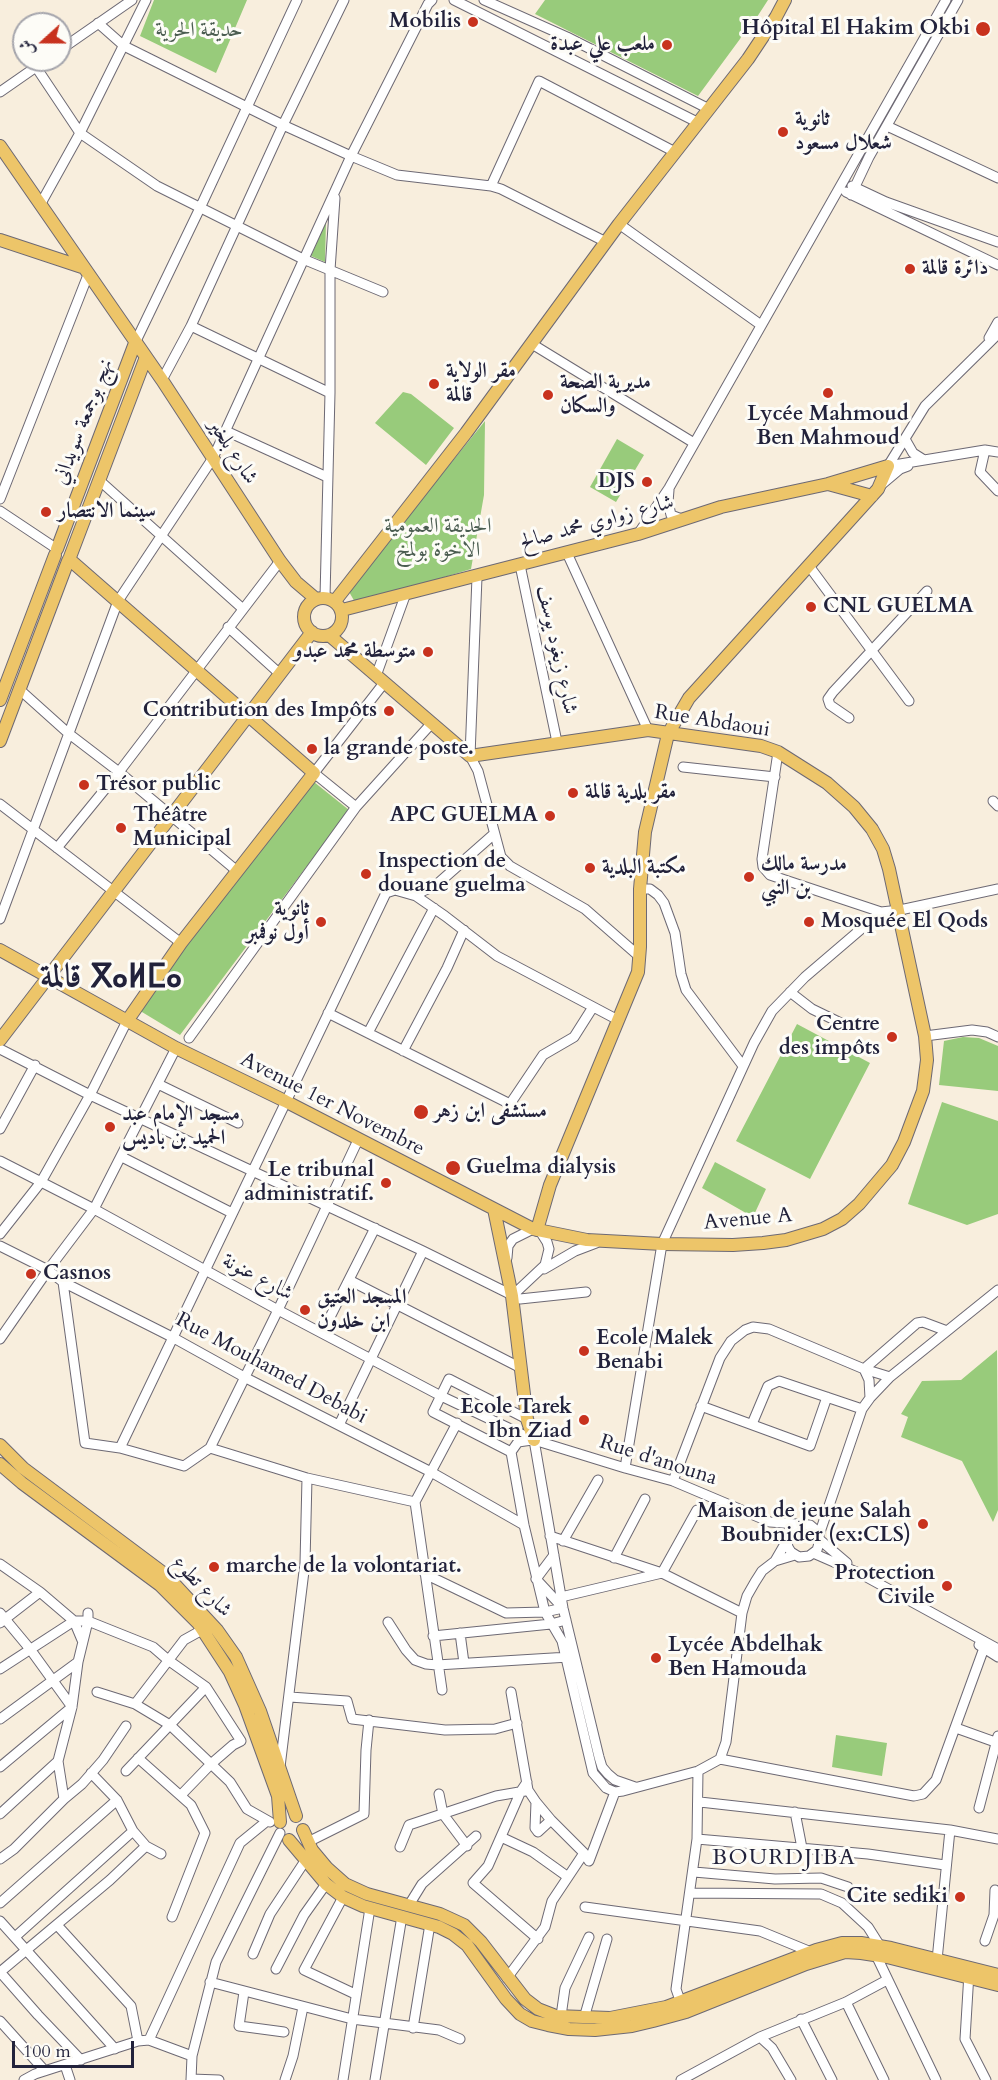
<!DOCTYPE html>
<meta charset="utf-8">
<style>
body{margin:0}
#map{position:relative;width:998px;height:2080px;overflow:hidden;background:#f8eedd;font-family:Cardo,Amiri,serif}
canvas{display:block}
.north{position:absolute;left:12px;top:12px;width:60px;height:60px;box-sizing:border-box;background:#fdfcf7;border:2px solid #a5a5ac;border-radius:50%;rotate:249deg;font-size:16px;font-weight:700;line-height:24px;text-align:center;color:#22223b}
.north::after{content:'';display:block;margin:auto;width:21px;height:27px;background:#c8321e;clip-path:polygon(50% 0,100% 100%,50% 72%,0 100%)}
.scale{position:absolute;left:12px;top:2041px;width:122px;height:27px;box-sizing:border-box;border:3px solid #22223b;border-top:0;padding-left:8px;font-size:18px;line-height:21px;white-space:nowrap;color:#22223b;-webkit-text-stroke:4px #fdfcf7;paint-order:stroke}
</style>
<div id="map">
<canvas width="998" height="2080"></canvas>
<div class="north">ش</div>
<div class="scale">100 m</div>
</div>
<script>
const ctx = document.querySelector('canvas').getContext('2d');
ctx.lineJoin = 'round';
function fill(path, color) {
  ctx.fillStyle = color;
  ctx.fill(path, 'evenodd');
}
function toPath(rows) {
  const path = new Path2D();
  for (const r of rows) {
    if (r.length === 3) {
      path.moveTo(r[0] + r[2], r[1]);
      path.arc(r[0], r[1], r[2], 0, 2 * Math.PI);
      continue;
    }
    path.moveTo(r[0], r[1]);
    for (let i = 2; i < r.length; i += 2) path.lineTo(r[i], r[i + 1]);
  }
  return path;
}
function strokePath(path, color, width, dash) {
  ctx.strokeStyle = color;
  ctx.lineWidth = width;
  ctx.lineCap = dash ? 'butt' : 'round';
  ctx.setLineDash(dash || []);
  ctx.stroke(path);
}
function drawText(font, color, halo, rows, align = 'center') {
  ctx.font = font + ' Cardo,Amiri,"Noto Sans Tifinagh",serif';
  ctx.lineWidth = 6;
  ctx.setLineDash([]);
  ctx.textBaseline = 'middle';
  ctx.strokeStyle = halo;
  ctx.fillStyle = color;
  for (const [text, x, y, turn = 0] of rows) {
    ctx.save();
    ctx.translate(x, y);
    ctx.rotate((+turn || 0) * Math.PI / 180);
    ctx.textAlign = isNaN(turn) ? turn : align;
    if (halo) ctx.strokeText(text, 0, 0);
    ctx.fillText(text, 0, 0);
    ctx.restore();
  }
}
fill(toPath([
 [154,0,247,0,216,73,140,36],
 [545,0,768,0,757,17,746,27,740,39,698,96,535,14],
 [326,222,325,262,311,256],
 [403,392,411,394,454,428,426,465,375,423],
 [485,421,484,495,471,569,356,604,348,590],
 [617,439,644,455,616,502,590,487],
 [314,782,349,810,180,1035,137,1009],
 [797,1024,870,1063,810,1179,736,1141],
 [963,1037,979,1038,998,1046,998,1091,939,1085,944,1041],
 [942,1102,998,1121,998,1214,967,1225,908,1204],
 [715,1162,766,1189,753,1217,702,1188],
 [997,1350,998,1510,993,1522,962,1461,901,1437,908,1417,901,1414,922,1381,961,1380],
 [836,1735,887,1743,882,1776,832,1767]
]), '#98cb7b');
const minor = toPath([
 [454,0,699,123],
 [484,0,567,37,709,109],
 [98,23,124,46,283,125,351,156,397,175,491,186,501,189,606,242],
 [60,50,132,0],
 [36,67,80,133,157,186,303,259,383,292],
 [0,92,46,60],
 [887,126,998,178],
 [491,186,539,81,675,152],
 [852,186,886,202,998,242],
 [846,192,998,265],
 [851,195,869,157,958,0],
 [40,205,80,133,146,0],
 [619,224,761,325],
 [191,326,330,393],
 [989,338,998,322],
 [135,343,200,208,297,0],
 [532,344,694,443],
 [162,380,191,326,283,125,344,0],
 [226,431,327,477],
 [905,439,913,453,924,460],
 [985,450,980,472,998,491],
 [888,466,925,406,998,334],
 [888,466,985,450,998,452],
 [99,480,243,609],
 [881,485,900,469,908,466],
 [669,490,668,502,671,515,684,520],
 [0,499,88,275],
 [0,511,57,549],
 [638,534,669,488,946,0],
 [567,553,648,730],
 [520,565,557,742],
 [809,566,909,701],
 [477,577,470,756,478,771,501,857,510,866,585,909,640,957],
 [325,597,330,393,330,270,335,198],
 [228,627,280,674],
 [376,676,405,596],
 [19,689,68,733,119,772,237,871],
 [849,718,830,705,828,699,833,692,927,591],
 [778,752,762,859,763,867,770,875,881,912],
 [683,767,775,777],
 [993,801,998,806],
 [0,804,181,943],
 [356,807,314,773,384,683],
 [57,848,119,772,280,561],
 [640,889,650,889,658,895,664,903,675,933,681,974,686,990,743,1066],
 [416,896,445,916,497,956,618,1020],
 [0,919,118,601,213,458,351,156,428,4,432,0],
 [790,992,812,1009,847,1026],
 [328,1013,510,1104,543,1055,574,1037,593,1007],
 [368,1033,434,908],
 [925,1036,972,1030,987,1032,998,1037],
 [189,1038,356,807,431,724],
 [0,1049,90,1095,423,1251,520,1299,586,1292],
 [403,1051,447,968,464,930],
 [158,1084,238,1123],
 [0,1129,35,1065],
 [122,1157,232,1213],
 [0,1161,94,1209,278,1310,441,1396,534,1440,625,1468,673,1481,770,1522,810,1525,817,1531,820,1540,817,1550,809,1556,799,1557,791,1552,788,1547,786,1537,791,1528,795,1525],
 [0,1234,41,1182,90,1095,127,1021],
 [0,1246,48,1270,63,1282,172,1337,246,1378,431,1472,524,1525],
 [507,1258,508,1246,513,1239,533,1229],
 [544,1269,575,1251,596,1243],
 [349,1280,521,1368],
 [63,1282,85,1443,120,1448,184,1466,210,1448,307,1478,415,1502],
 [512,1296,545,1265,549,1249,547,1242,540,1231],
 [322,1333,375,1228],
 [0,1339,48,1270,94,1209,176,1048],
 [890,1377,864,1369,917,1323,923,1322,947,1331],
 [701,1406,810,1446,827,1397],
 [752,1424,768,1386,779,1381,862,1409],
 [339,1425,423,1251],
 [532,1440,518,1442,511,1452,524,1525,545,1612,562,1641,593,1773,606,1788,615,1792,623,1791,698,1771,720,1759,726,1742,742,1613,747,1596,755,1582,762,1571,775,1561],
 [534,1440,563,1608,599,1757,602,1767,608,1774,615,1780,635,1787],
 [120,1448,386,893,395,890,416,896,423,891,435,886,494,834],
 [210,1448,278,1310,358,1140],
 [511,1452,433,1412,449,1379,527,1419],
 [625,1468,662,1244,754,1043,772,1011,805,977,881,912,900,910,998,889],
 [673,1481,720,1358,731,1341,745,1330,753,1327,769,1329,864,1369,869,1380,870,1398],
 [819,1535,862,1409,870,1398,890,1377,998,1290],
 [550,1536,662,1573,742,1613],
 [820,1540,847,1563],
 [563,1541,598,1480],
 [786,1542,775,1561,795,1555],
 [813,1553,861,1574,998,1649],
 [554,1555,536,1579,563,1608],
 [614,1558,645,1499],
 [0,1564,40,1592,74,1621,82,1640],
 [425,1574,506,1613,545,1612,563,1608],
 [561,1597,662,1573,697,1510],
 [0,1613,30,1649,72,1707,0,1767],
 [388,1622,406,1650,415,1660,426,1664,437,1665,569,1657],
 [0,1623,40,1592],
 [460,1633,464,1663],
 [433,1636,551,1624,566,1620],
 [979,1645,998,1657],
 [0,1669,74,1621,88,1621,153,1647,168,1660,206,1687,241,1741,233,1745,211,1764,181,1795],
 [442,1690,415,1502,457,1423],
 [97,1692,135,1704,170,1725,230,1782,247,1809,270,1822],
 [511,1692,528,1790,536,1802,551,1820,538,1832,535,1828,536,1802],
 [290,1697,347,1701,352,1719,445,1730,495,1729,517,1723],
 [135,1704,184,1640,202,1630],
 [0,1719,78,1662],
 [956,1728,998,1743],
 [138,1758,191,1805,205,1833,172,1917],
 [720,1759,914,1796,923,1794,936,1780,984,1648],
 [280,1767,305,1563,307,1478],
 [126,1771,206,1687],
 [91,1773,117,1800,133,1831,146,1846,161,1854],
 [527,1782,521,1791,488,1866,473,1883,538,1939],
 [439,1794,443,1814,467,1846],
 [64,1799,58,1761,72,1707,78,1662,88,1621,88,1613],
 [700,1802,950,1830,998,1839],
 [979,1808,998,1736],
 [795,1812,802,1848],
 [0,1814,58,1761],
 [551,1820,584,1853,589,1861,615,1792],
 [501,1837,533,1852,568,1877],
 [697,1839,868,1854,945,1865],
 [308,1842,364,1814,366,1750,369,1720],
 [400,1847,409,1825,496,1796,525,1791],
 [0,1859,14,1849,64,1799,82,1784,103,1760,126,1726],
 [694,1872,775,1879,821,1878,848,1887],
 [690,1893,821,1894,842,1903,868,1927,880,1946],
 [343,1897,304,1970,355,1994],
 [0,1903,117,1800],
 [409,1905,422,1884,476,1836],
 [585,1907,760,1931,811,1952],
 [0,1921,115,2049],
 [57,1925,131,2006,138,2041],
 [15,1937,133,1831],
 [985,1941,994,1915,995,1890],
 [875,1953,936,2080],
 [253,1954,270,1914,305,1861],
 [937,1960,950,1830],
 [276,1969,304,1915,326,1884],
 [0,1972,110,1880,146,1846],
 [0,1972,38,2015,81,2060],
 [969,1973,965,2039,986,2080],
 [507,1978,545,1927,552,1901,584,1853],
 [210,1982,352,2019,439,2030,460,2039],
 [244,1992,239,2026,284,2032],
 [846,2002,884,2080],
 [682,2006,676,1989,697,1839,698,1771],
 [561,2016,565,1988,589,1937],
 [584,2018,607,1939],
 [801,2019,832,2080],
 [0,2021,45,2071],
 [413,2028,430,1924],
 [760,2037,846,2002,887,1980],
 [149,2040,240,1843,267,1821],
 [65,2065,70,2080],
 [191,2079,219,2080],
 [24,2080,35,2074,138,2041,149,2040,192,2056],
 [191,2080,192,2056,216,1962,280,1833],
 [285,2080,293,2056,303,2007],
 [343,2080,370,1908],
 [375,2080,402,1916],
 [681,2080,760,2037,772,2048,791,2080]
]);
const major = toPath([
 [0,146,162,380,280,561,296,582,316,599],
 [0,240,82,267],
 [828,484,872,496],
 [57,549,135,343],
 [70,557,146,357],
 [69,559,314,773,181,943,127,1021],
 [323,617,19],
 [335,601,466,433,619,224,748,59,776,17,785,0],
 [342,610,638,534,721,507,828,484,888,466],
 [0,700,55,555],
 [0,741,68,561],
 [0,950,176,1048,285,1101,533,1229,587,1240,662,1244,733,1245,763,1243,786,1240,823,1229,842,1219,859,1204,892,1165,904,1142,923,1091,927,1060,925,1036,889,869,883,849,872,829,854,807,827,783,778,752,761,746,648,730,470,756,329,635],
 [0,1040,312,632],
 [494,1209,512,1296,527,1419,534,1440],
 [537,1230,550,1185,638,972,640,947,640,889,645,832,668,734,689,698,878,489,888,466],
 [0,1445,23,1468,166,1575,217,1630,236,1657,260,1711,296,1816],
 [0,1464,22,1483,160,1585,198,1623,230,1672,245,1705,278,1796,280,1822],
 [303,1830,312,1850,327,1868,345,1884,367,1894,440,1914,464,1925,481,1942,525,1999,538,2009,556,2016,610,2018,666,2007,816,1950,842,1943,861,1943,891,1948,998,1975],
 [289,1840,326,1884,343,1897,363,1906,439,1927,453,1934,467,1945,506,1999,520,2014,532,2021,548,2025,569,2029,595,2030,632,2026,653,2021,686,2012,806,1964,845,1952,861,1953,887,1957,998,1985]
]);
strokePath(minor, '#6d6974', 11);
strokePath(major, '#6d6974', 14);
strokePath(minor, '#fff', 9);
strokePath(major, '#edc569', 12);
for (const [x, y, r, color] of [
 [473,22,6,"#c8321e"],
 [983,29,8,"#c8321e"],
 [667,45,6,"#c8321e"],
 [783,132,6,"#c8321e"],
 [910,269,6,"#c8321e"],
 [434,384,6,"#c8321e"],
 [828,393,6,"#c8321e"],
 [548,395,6,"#c8321e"],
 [647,482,6,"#c8321e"],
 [46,512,6,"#c8321e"],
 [811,607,6,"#c8321e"],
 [428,652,6,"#c8321e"],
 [389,711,6,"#c8321e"],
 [312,749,6,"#c8321e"],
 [84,785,6,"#c8321e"],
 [573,793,6,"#c8321e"],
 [550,816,6,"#c8321e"],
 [121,828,6,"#c8321e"],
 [590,868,6,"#c8321e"],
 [366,874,6,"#c8321e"],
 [749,877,6,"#c8321e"],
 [321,922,6,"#c8321e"],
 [809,922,6,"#c8321e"],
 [892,1037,6,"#c8321e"],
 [421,1112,8,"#c8321e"],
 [110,1127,6,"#c8321e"],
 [453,1168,8,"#c8321e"],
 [386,1183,6,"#c8321e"],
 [31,1274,6,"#c8321e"],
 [305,1310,6,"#c8321e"],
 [584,1351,6,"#c8321e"],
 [584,1420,6,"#c8321e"],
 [923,1524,6,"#c8321e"],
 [214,1567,6,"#c8321e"],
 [947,1586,6,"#c8321e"],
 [656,1658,6,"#c8321e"],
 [960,1897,6,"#c8321e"]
]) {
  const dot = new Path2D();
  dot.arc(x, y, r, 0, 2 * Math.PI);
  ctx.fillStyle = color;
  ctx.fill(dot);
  strokePath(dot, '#fdfcf7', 2);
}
drawText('bold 21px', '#22223b', '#fdfcf7', [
 ["Mobilis",461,22,"right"],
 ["Hôpital El Hakim Okbi",970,29,"right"],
 ["ملعب علي عبدة",655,45,"right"],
 ["ثانوية",795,120],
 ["شعلال مسعود",795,144],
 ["دائرة قالمة",922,269],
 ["مقر الولاية",446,372],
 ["قالمة",446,396],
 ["مديرية الصحة",560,383],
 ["والسكان",560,407],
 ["Lycée Mahmoud",828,415,"center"],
 ["Ben Mahmoud",828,439,"center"],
 ["DJS",635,482,"right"],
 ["سينما الانتصار",58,512],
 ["CNL GUELMA",823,607],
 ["متوسطة محمد عبدو",416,652,"right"],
 ["Contribution des Impôts",377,711,"right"],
 ["la grande poste.",324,749],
 ["Trésor public",96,785],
 ["مقر بلدية قالمة",585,793],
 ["Théâtre",133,816],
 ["Municipal",133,840],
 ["APC GUELMA",538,816,"right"],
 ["Inspection de",378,862],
 ["douane guelma",378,886],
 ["مدرسة مالك",761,865],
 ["بن النبي",761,889],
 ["مكتبة البلدية",602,868],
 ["ثانوية",309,910,"right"],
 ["أول نوفمبر",309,934,"right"],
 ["Mosquée El Qods",821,922],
 ["Centre",880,1025,"right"],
 ["des impôts",880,1049,"right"],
 ["مستشفى ابن زهر",434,1112],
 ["مسجد الإمام عبد",122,1115],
 ["الحميد بن باديس",122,1139],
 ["Guelma dialysis",466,1168],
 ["Le tribunal",374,1171,"right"],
 ["administratif.",374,1195,"right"],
 ["Casnos",43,1274],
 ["المسجد العتيق",317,1298],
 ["ابن خلدون",317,1322],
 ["Ecole Malek",596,1339],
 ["Benabi",596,1363],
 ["Ecole Tarek",572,1408,"right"],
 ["Ibn Ziad",572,1432,"right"],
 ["Maison de jeune Salah",911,1512,"right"],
 ["Boubnider (ex:CLS)",911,1536,"right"],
 ["marche de la volontariat.",226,1567],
 ["Protection",935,1574,"right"],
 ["Civile",935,1598,"right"],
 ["Lycée Abdelhak",668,1646],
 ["Ben Hamouda",668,1670],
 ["Cite sediki",948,1897,"right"]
], 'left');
drawText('21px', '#4b5d51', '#fdfcf7', [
 ["حديقة الحرية",199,31],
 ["الحديقة العمومية",438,527],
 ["الاخوة بولمخ",438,551]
]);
drawText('21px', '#22223b', '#fdfcf7', [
 ["نهج بوجمعة سويداني",84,422,-69],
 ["شارع بلخير",232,452,57],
 ["شارع زواوي محمد صالح",597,523,-15],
 ["شارع زيغود يوسف",556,650,78],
 ["Rue Abdaoui",712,722,9],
 ["Avenue 1er Novembre",332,1105,27],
 ["Avenue A",748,1220,-5],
 ["شارع عنونة",257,1278,28],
 ["Rue Mouhamed Debabi",271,1369,28],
 ["Rue d'anouna",658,1461,18],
 ["شارع تطوع",201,1587,46]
]);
ctx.letterSpacing = '1.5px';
drawText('22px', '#22223b', '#fdfcf7', [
 ["BOURDJIBA",784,1859]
]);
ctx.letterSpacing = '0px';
drawText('bold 33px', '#22223b', '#fdfcf7', [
 ["قالمة ⴳⴰⵍⵎⴰ",111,979]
]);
</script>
